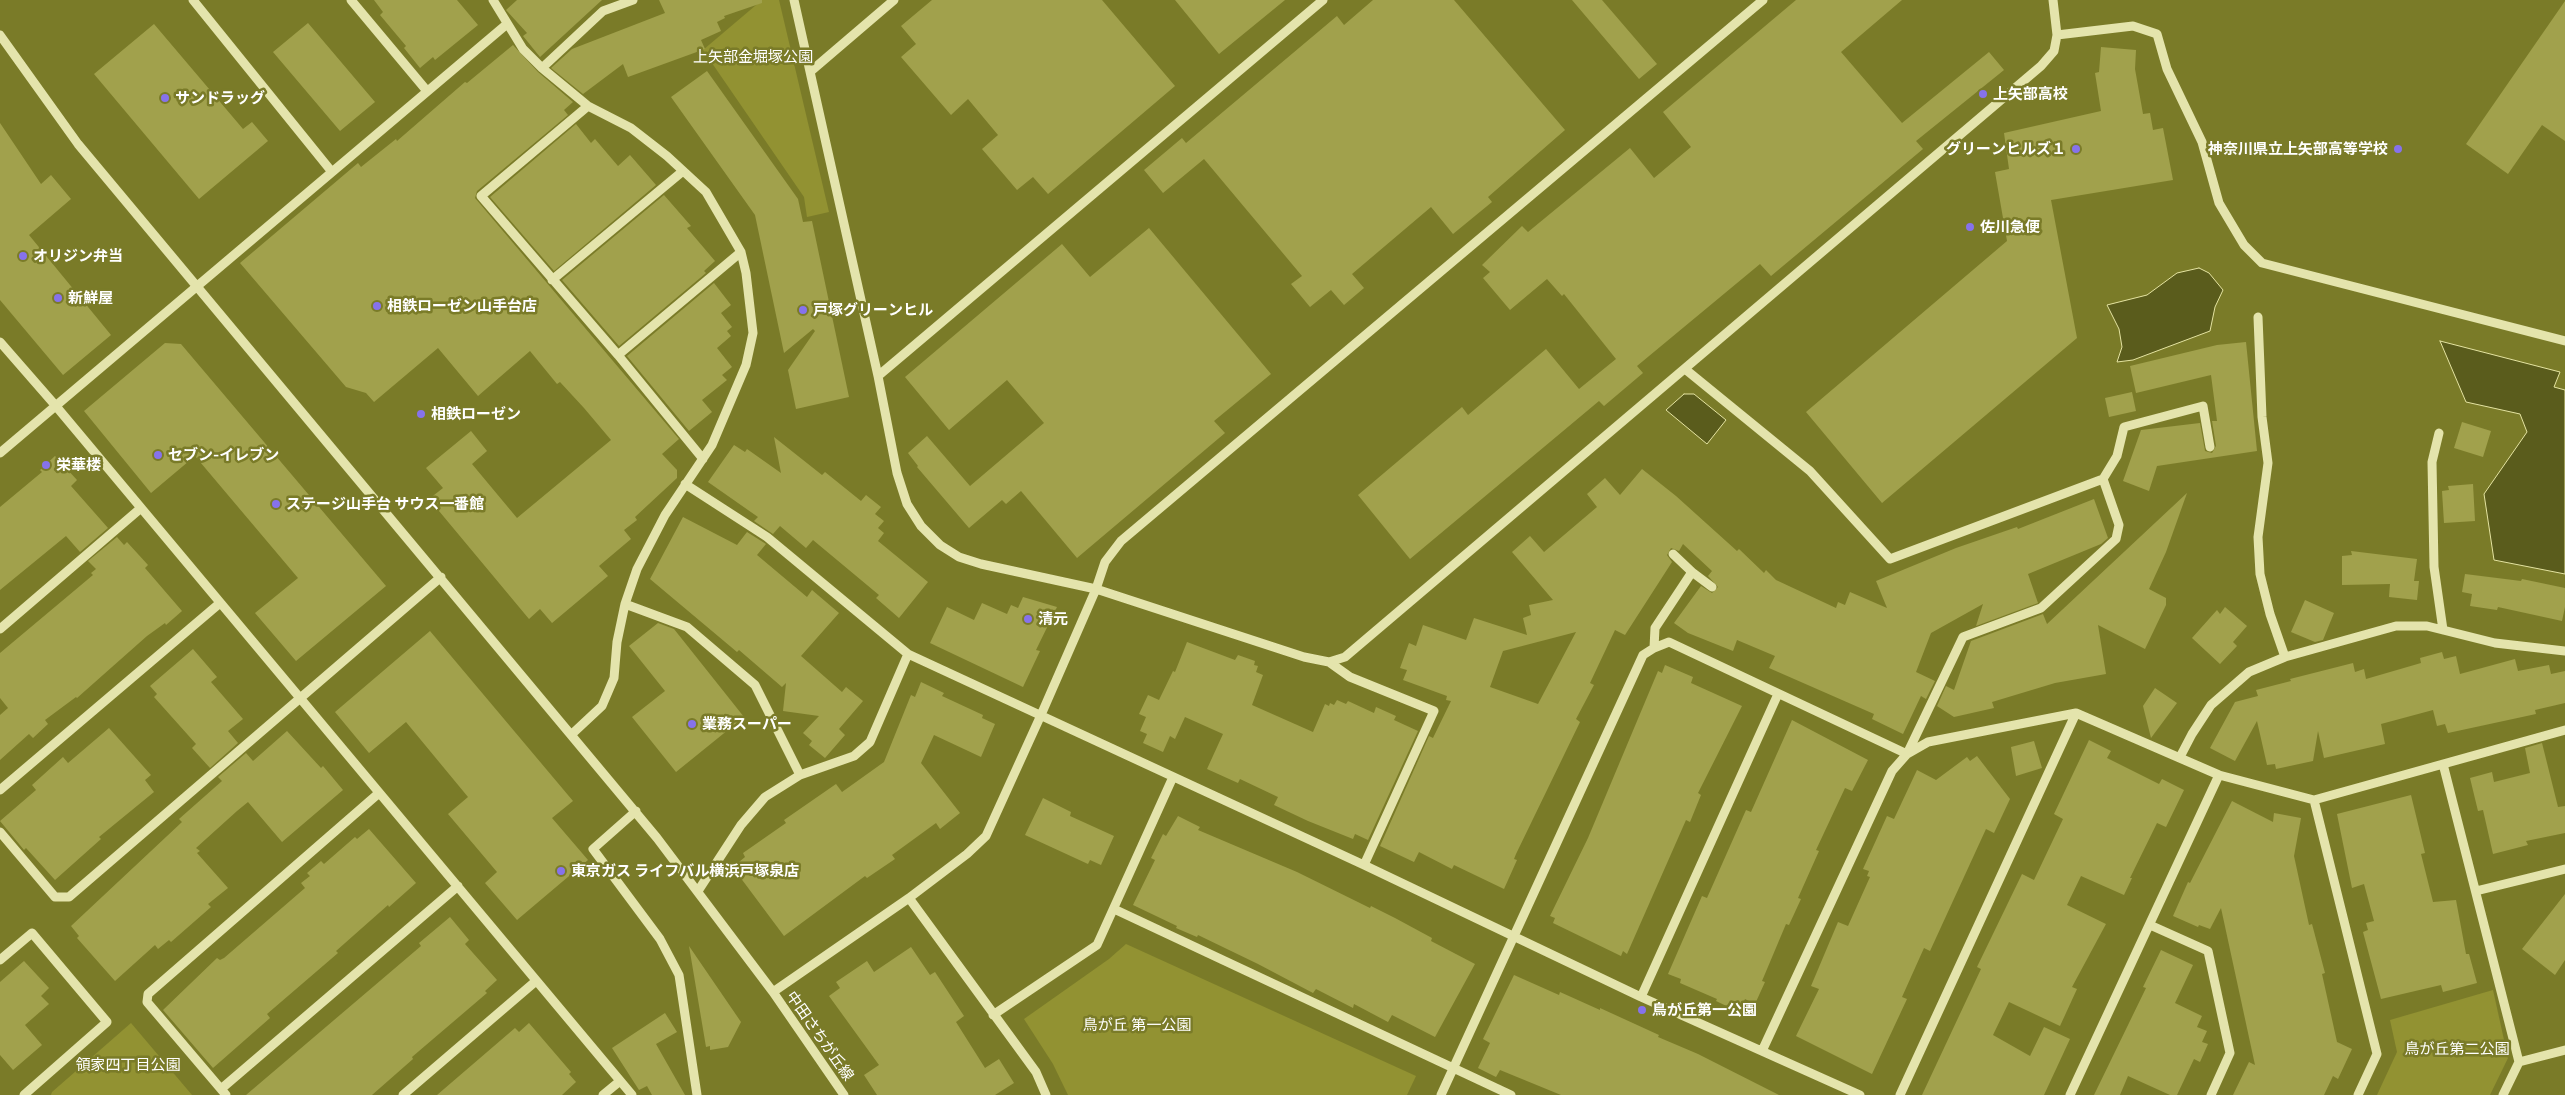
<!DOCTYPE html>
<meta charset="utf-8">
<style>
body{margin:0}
canvas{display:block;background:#7a7b28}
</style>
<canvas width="2565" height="1095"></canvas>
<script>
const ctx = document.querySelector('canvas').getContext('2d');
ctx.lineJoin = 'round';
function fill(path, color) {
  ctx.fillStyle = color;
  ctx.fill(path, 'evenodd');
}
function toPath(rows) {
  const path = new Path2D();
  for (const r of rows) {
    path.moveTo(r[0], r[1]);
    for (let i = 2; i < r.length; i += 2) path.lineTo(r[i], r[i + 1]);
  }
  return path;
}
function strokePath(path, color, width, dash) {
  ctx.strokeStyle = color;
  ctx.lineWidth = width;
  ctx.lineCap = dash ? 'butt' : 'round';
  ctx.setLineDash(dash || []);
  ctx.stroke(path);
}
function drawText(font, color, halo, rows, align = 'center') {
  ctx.font = font + ' "Exo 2","Noto Sans JP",sans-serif';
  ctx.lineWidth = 5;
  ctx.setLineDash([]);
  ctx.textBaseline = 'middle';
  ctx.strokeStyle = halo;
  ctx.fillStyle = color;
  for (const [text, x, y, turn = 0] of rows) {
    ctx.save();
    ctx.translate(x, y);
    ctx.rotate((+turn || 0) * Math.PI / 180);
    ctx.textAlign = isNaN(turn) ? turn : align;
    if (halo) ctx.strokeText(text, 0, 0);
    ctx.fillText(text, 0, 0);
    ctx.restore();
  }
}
fill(toPath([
 [762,0,779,0,829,212,807,217,804,197,703,50],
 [1126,944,1416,1076,1407,1095,1068,1095,1053,1064,1024,1019,1109,959],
 [2493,990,2508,1058,2490,1095,2377,1095,2397,1052,2390,1020],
 [131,1023,192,1095,51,1095,52,1092]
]), '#929232');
const water = toPath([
 [2199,268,2209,273,2223,290,2215,307,2210,331,2133,360,2117,362,2122,347,2119,329,2107,305,2147,295,2177,273,2199,268],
 [2440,341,2560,372,2554,387,2565,390,2565,574,2494,560,2484,494,2527,432,2520,414,2466,402,2440,341],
 [1684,394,1694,394,1726,420,1707,444,1666,410,1684,394]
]);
fill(water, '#5a5c1c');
strokePath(water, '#e4e3a1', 1);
fill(toPath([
 [374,0,457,0,478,25,435,60,433,57,420,68,404,48,406,46,380,15,383,12],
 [517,0,602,0,540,57,523,36,527,33,506,10],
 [659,0,762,0,762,3,724,16,725,18,717,22,721,31,701,40,705,49,628,77,623,64,583,94,551,68,572,49,665,13],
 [932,0,1102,0,1175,86,1048,194,1033,177,1017,190,982,149,998,135,968,99,951,115,901,57,916,44,901,26],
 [1175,0,1285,0,1219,54],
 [1373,0,1454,0,1565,130,1488,197,1492,202,1453,234,1431,207,1352,274,1364,288,1344,305,1331,290,1310,307,1291,284,1302,276,1204,159,1163,193,1144,170,1182,138,1186,143,1337,16,1344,25],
 [1572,0,1602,0,1657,64,1639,79],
 [1796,0,1902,0,1841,52,1902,123,1989,52,2004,70,1916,141,1923,149,1771,276,1760,264,1637,366,1643,373,1604,406,1599,401,1410,559,1358,495,1462,407,1468,415,1546,349,1579,389,1616,359,1564,294,1562,296,1547,279,1510,310,1483,278,1490,272,1482,265,1522,226,1528,232,1630,148,1654,178,1691,147,1663,112],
 [2565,1,2565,141,2542,125,2508,174,2466,144],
 [308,23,375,102,340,131,273,52],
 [154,24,243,129,252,122,268,141,199,199,94,74],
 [513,45,538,72,573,102,564,110,568,115,477,191,475,198,679,439,662,454,677,470,677,478,635,517,637,520,624,530,631,539,599,566,608,576,552,623,540,609,529,619,429,499,443,488,426,468,471,431,487,451,472,464,517,518,611,440,584,408,560,382,557,384,530,351,478,396,438,348,374,402,366,393,346,387,240,263,358,163,361,167,396,139,397,141,465,82,467,83],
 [2101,47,2136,50,2135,69,2143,114,2150,113,2153,130,2163,128,2173,180,2051,200,2077,338,1882,503,1806,412,2007,241,1995,172,2009,169,2004,133,2101,111,2095,73,2099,72],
 [707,71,798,199,803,222,812,221,849,397,796,409,788,370,815,331,813,329,784,353,755,215,671,97],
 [0,123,41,184,51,175,71,199,29,235,111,335,63,375,0,300],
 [576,124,591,143,595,139,618,166,630,155,656,185,554,271,490,197],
 [664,195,691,226,687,228,715,261,704,271,706,273,619,346,562,280],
 [1149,228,1271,374,1214,421,1225,433,1077,558,1021,491,1006,504,1002,500,969,528,917,467,918,466,908,453,927,436,970,486,1044,423,1007,380,949,430,905,377,1062,244,1090,277],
 [714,283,731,305,721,313,732,327,727,331,731,336,717,348,732,367,722,375,727,380,702,400,712,412,689,431,627,356],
 [2246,342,2257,451,2157,466,2149,491,2123,481,2141,430,2200,423,2205,451,2212,453,2216,446,2212,421,2217,421,2211,375,2136,393,2130,366,2217,345],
 [165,343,181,344,386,586,296,661,255,613,298,578,195,456,151,493,84,411],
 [2132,392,2136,411,2109,417,2105,398],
 [2462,422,2491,431,2483,457,2454,448],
 [774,437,822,475,825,472,861,501,866,495,881,507,875,514,884,521,878,528,884,533,878,541,928,582,899,618,876,598,879,595,813,540,806,548,780,526,773,534,754,521,758,517,708,482,734,445,745,452,747,449,781,473],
 [55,456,77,480,71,486,108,528,80,552,66,536,0,590,0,507,42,472,40,470],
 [1642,469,1676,496,1737,551,1739,549,1764,573,1766,570,1776,580,1836,608,1838,602,1845,605,1850,592,1887,608,1876,581,1956,548,2017,527,2018,529,2094,499,2108,538,2101,544,2028,574,2038,603,1976,626,1983,604,1931,633,1916,672,1935,681,1926,699,1921,696,1903,734,1872,719,1874,714,1769,668,1775,656,1737,640,1733,651,1688,633,1674,623,1701,586,1712,593,1718,587,1708,576,1712,571,1683,544,1679,551,1671,548,1667,555,1672,562,1625,635,1615,630,1590,683,1594,685,1576,719,1580,722,1516,854,1514,859,1517,860,1504,889,1454,865,1452,869,1419,852,1414,862,1380,846,1429,736,1433,738,1451,701,1446,700,1447,696,1403,680,1407,670,1400,668,1409,643,1416,646,1423,625,1466,640,1474,618,1527,635,1523,618,1531,615,1529,605,1553,600,1512,552,1530,536,1544,552,1597,507,1587,494,1605,478,1620,495],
 [1576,632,1538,704,1490,687,1503,651],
 [2473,484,2475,521,2444,523,2442,491,2449,490,2448,486],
 [2187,493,2166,552,2149,589,2166,598,2166,605,2145,649,2098,625,2106,674,2055,683,1992,702,1994,708,1954,717,1937,706,1946,686,1954,690,1971,641,2043,614,2047,624],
 [683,517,737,545,747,532,766,544,757,555,807,597,812,590,839,613,801,656,842,692,846,687,863,701,839,729,845,735,825,758,809,745,812,741,803,733,819,716,783,711,786,683,782,687,739,650,737,652,650,579],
 [117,537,124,545,127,542,148,565,145,568,182,611,166,625,165,623,147,636,77,698,76,697,45,720,48,724,33,738,29,734,0,760,0,715,8,708,0,698,0,653,93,575,91,573,96,569,88,561],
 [2351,551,2417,559,2414,581,2419,581,2417,600,2389,597,2390,584,2342,585,2342,556,2352,555],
 [2465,574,2521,581,2522,579,2565,588,2565,607,2562,621,2498,607,2497,610,2470,606,2472,594,2462,592],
 [1023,597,1057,607,1036,650,1040,651,1023,687,930,643,947,607,974,620,982,603,1007,614,1011,605,1018,608],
 [2305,600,2334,613,2323,640,2315,642,2291,632],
 [2225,607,2247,626,2233,642,2237,646,2220,664,2192,638,2217,610,2220,614],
 [658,623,674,629,744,717,676,772,632,717,665,691,629,646],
 [430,631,573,801,552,818,588,860,517,920,485,883,497,872,448,814,468,797,406,722,369,753,335,712],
 [1187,642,1235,660,1238,655,1255,661,1254,665,1258,666,1256,672,1263,675,1252,705,1313,732,1325,704,1329,706,1330,703,1334,705,1337,700,1346,704,1348,701,1374,713,1376,707,1396,716,1394,720,1418,731,1368,840,1355,834,1353,839,1308,821,1274,805,1278,797,1240,779,1238,783,1207,769,1223,734,1185,717,1175,739,1170,736,1163,752,1143,743,1147,734,1140,731,1146,717,1139,714,1148,695,1159,700,1173,671,1175,672],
 [193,649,217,677,211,682,243,719,228,731,238,743,210,768,192,748,196,744,154,697,157,694,150,686],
 [2442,652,2444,659,2456,656,2460,674,2515,659,2518,671,2549,665,2551,674,2565,671,2565,703,2535,710,2536,714,2448,733,2445,724,2437,726,2433,710,2381,724,2385,744,2324,758,2318,731,2313,761,2276,769,2275,764,2267,765,2257,721,2235,761,2210,748,2235,702,2258,696,2256,690,2291,681,2290,679,2353,663,2355,672,2364,669,2366,679,2421,663,2420,658],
 [1665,665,1693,677,1691,683,1742,706,1698,793,1701,795,1690,822,1686,820,1627,954,1623,951,1621,956,1553,923,1555,918,1550,916,1588,838,1658,671,1662,673],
 [921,682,944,693,942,696,983,715,982,718,995,724,981,757,934,735,921,763,960,813,940,829,936,823,892,855,895,859,867,878,865,876,784,936,737,873,744,869,739,862,745,857,743,853,786,823,784,820,836,784,842,792,884,762,911,695,915,697],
 [2155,688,2177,703,2151,738,2143,706],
 [1792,720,1868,760,1852,791,1845,788,1816,850,1819,851,1798,898,1801,899,1789,925,1786,924,1762,981,1765,982,1755,1004,1745,999,1739,1012,1716,1001,1717,999,1680,983,1681,979,1668,974,1702,896,1707,898,1746,810,1751,812],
 [109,728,151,775,145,780,154,792,99,837,101,839,55,880,26,848,24,850,0,821,36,790,32,785,63,757,68,763],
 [287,731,321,768,323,766,343,790,282,842,248,802,237,811,196,848,200,851,197,853,228,888,208,904,211,907,171,942,169,940,158,949,155,945,115,981,77,938,79,936,71,926,182,822,179,819,222,781,218,777,246,753,253,761],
 [2089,740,2111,751,2107,758,2159,784,2162,779,2184,790,2166,827,2157,823,2130,878,2132,878,2124,895,2081,876,2067,905,2106,924,2072,987,2077,989,2060,1026,2009,1002,1993,1035,2030,1056,2044,1027,2070,1039,2044,1095,1922,1095,1981,969,1977,967,2022,874,2034,880,2063,819,2054,814],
 [2034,741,2042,768,2016,776,2011,747],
 [2542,743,2558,807,2565,806,2565,833,2526,841,2528,845,2493,854,2483,810,2478,811,2470,778,2492,772,2494,782,2530,773,2525,748],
 [1977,756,2010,799,1994,833,1986,829,1930,951,1924,948,1902,997,1907,999,1872,1074,1796,1036,1819,989,1811,986,1838,922,1848,926,1870,877,1867,876,1869,871,1863,869,1887,816,1894,819,1917,770,1936,780,1967,757,1970,761],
 [2411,795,2425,853,2421,854,2433,902,2456,900,2466,954,2469,954,2477,983,2443,992,2441,985,2381,999,2363,932,2368,930,2366,923,2374,921,2364,884,2352,888,2337,814],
 [1043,798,1071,812,1070,816,1114,836,1101,865,1090,860,1088,864,1025,835],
 [2232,801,2273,822,2274,813,2301,818,2294,856,2309,925,2312,924,2325,973,2322,974,2337,1042,2352,1049,2338,1079,2333,1076,2324,1095,2233,1095,2249,1062,2255,1065,2221,908,2210,929,2199,925,2198,927,2173,916,2188,882,2190,883],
 [1178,816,1200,827,1198,830,1297,872,1370,908,1371,906,1395,918,1432,938,1431,941,1475,964,1435,1037,1392,1015,1388,1022,1354,1004,1353,1008,1316,989,1313,993,1258,964,1198,935,1197,937,1176,928,1177,926,1133,905,1155,860,1151,858,1163,834,1166,836],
 [369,829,416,883,389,907,388,905,336,951,338,953,267,1014,270,1018,213,1068,163,1010,217,958,220,960,224,958,305,888,301,883,310,876,307,873,321,861,324,864,355,837,357,839],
 [2565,894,2565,960,2555,975,2522,949],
 [450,917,469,940,465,944,497,980,485,991,487,993,412,1057,413,1059,372,1095,246,1095,421,946,419,943],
 [689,946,741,1022,728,1047,710,1050,710,1046,706,1047],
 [911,947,930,975,935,972,964,1016,956,1022,985,1068,999,1059,1014,1083,995,1095,877,1095,864,1075,879,1065,829,996,840,988,836,982,867,961,874,972],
 [2161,950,2193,965,2175,1003,2202,1016,2197,1027,2207,1031,2202,1042,2208,1044,2200,1062,2194,1059,2177,1095,2170,1095,2128,1076,2120,1095,2094,1095,2146,988,2143,987],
 [24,961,49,988,41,996,49,1004,25,1025,42,1045,13,1070,0,1055,0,982],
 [1514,975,1559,995,1560,992,1600,1010,1600,1008,1659,1035,1658,1037,1698,1054,1779,1095,1561,1095,1500,1070,1496,1077,1478,1068,1490,1043,1483,1039],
 [665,1013,677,1032,656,1044,685,1095,652,1095,647,1086,639,1090,612,1048],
 [529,1023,571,1072,569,1074,576,1082,562,1095,437,1095,515,1028,519,1032]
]), '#a1a14c');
strokePath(toPath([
 [193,0,332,172],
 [351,0,427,91],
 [493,0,523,49,542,68,588,106,631,128,667,156,706,192,741,252,746,273,753,333,746,365,712,445,665,515,637,569,625,604,617,642,614,678,602,706,572,734],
 [794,0,878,376,897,473,907,504,921,526,940,545,959,557,981,564,1096,589,1304,657,1329,662,1350,677,1434,711,1364,865],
 [0,35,78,144,657,838,773,992,844,1095],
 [2057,35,2133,26,2157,34,2167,69,2202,142,2219,203,2244,245,2262,263,2565,341],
 [542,68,603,11,633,0],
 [811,71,894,0],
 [588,106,481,196,618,355,703,459],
 [552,280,683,171],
 [2258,317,2262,417,2268,463,2258,537,2260,574,2270,614,2285,657],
 [0,342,55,405,632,1095],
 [618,355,741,252],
 [1685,369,1810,471,1890,559,2103,479,2117,456,2124,427,2203,406,2210,447],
 [878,376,1323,0],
 [2439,433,2432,462,2434,567,2443,630],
 [0,453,507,24],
 [685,484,767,537,908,654,1364,865,1641,997,1860,1095],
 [1692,572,1712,587],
 [625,604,687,627,755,685,800,775],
 [0,629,141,508],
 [1654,648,1655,628,1692,572,1673,554],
 [1329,662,1345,657,2041,66,2054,51,2057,35,2053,0],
 [2180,757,2192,734,2211,705,2249,672,2285,657,2396,626,2427,626,2495,643,2565,651],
 [2443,764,2519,1062,2503,1095],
 [0,790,220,603],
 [2314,800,2377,1054,2358,1095],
 [636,811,593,849,660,939,679,975,697,1095],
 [0,832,55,897,69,897,441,577],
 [698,891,741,825,765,797,800,775,854,756,870,742,908,654],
 [2476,891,2565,869],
 [909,898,1036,1072,1046,1095],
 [1114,909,1511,1095],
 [2150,925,2208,951,2230,1053,2211,1095],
 [0,960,32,933,107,1022,24,1095],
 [773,992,909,898,967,854,986,836,1041,715,1096,589,1105,562,1121,541,1763,0],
 [1641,997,1778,694],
 [993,1015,1097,945,1173,777],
 [1762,1051,1892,771,1907,754,1963,637,2041,608,2116,539,2119,525,2103,479],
 [2519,1062,2565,1050],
 [221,1089,458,886],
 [226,1095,147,1002,148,994,379,793],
 [403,1095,536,981],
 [603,1095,620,1081],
 [1441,1095,1643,655,1654,648,1669,642,1907,754,1928,742,2076,713,2219,775,2314,800,2565,730],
 [1900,1095,2076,713],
 [2070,1095,2219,775]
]), '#e4e4ac', 9);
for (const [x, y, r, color] of [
 [1983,94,5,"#8672eb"],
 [165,98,5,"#8672eb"],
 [2076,149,5,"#8672eb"],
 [2398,149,5,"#8672eb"],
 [1970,227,5,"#8672eb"],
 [23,256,5,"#8672eb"],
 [58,298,5,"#8672eb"],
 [377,306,5,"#8672eb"],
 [803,310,5,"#8672eb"],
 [421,414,5,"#8672eb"],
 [158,455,5,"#8672eb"],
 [46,465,5,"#8672eb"],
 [276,504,5,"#8672eb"],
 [1028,619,5,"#8672eb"],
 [692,724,5,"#8672eb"],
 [561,871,5,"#8672eb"],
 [1642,1010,5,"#8672eb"]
]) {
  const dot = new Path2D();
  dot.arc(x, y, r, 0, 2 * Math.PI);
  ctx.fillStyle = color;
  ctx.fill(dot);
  strokePath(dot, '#7a7b28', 2);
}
drawText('15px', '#fff', '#7a7b28', [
 ["上矢部金堀塚公園",753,57],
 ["鳥が丘 第一公園",1137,1025],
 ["鳥が丘第二公園",2457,1049],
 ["領家四丁目公園",128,1065]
]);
drawText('bold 15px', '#fff', '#7a7b28', [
 ["上矢部高校",1993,94],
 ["サンドラッグ",175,98],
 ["グリーンヒルズ１",2066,149,"right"],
 ["神奈川県立上矢部高等学校",2388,149,"right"],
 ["佐川急便",1980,227],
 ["オリジン弁当",33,256],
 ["新鮮屋",68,298],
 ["相鉄ローゼン山手台店",387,306],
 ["戸塚グリーンヒル",813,310],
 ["相鉄ローゼン",431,414],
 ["セブン-イレブン",168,455],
 ["栄華楼",56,465],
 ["ステージ山手台 サウス一番館",286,504],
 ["清元",1038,619],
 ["業務スーパー",702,724],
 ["東京ガス ライフバル横浜戸塚泉店",571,871],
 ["鳥が丘第一公園",1652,1010]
], 'left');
drawText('15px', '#fff', '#7a7b28', [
 ["中田さちが丘線",820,1036,55]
]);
</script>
